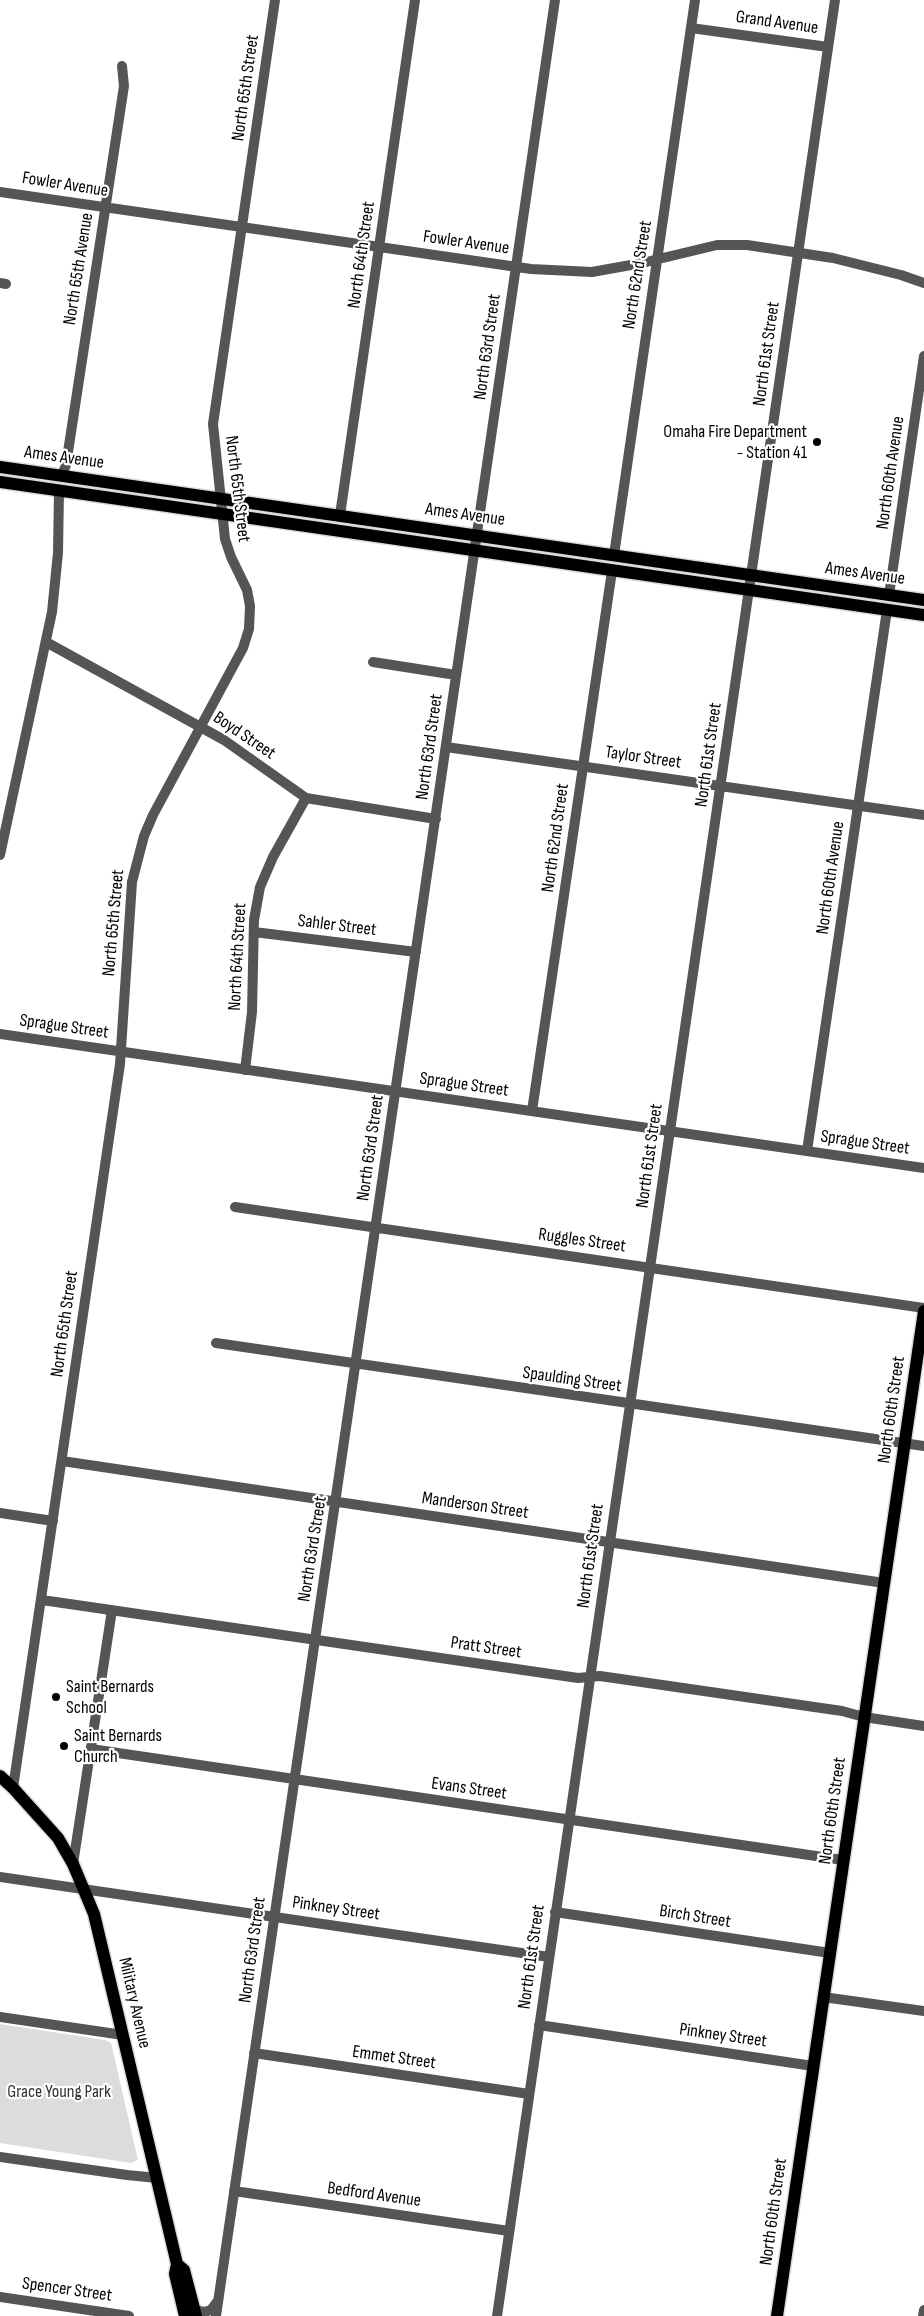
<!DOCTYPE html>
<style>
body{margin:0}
canvas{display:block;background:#fff}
</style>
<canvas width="924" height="2316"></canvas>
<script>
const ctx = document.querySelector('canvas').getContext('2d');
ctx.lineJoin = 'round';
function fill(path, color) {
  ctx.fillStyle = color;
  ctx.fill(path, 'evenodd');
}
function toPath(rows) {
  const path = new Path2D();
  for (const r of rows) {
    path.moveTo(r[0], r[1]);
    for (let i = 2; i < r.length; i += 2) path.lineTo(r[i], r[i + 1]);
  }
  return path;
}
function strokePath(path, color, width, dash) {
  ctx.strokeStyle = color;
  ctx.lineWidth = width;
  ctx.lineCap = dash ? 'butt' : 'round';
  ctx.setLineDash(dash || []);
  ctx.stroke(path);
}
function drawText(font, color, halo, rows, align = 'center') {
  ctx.font = font + ' "Sofia Sans Condensed",sans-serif';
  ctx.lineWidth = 4.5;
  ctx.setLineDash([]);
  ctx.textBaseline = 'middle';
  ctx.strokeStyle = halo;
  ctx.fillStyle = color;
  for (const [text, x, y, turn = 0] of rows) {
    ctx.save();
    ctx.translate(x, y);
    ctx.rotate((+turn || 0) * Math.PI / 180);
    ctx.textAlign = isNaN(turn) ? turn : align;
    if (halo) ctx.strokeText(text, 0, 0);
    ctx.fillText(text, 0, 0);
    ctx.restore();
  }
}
fill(toPath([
 [0,2024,105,2040,111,2043,138,2160,131,2163,0,2143]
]), '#dcdcdc');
const major = toPath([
 [0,467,924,600],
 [0,482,924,615],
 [0,1776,13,1788,58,1838,73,1864,94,1914,177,2264,175,2274,185,2316],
 [177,2264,184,2270,196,2316],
 [777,2316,924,1311]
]);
strokePath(major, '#dbdbdb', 15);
strokePath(toPath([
 [691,28,828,47],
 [0,192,531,269,592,272,642,263,717,245,747,245,833,258,901,275,924,283],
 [0,283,6,284],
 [62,475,66,465,124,86,122,66],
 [340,515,415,0],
 [614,555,695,0],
 [889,595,924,356],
 [46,642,224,740,306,798,436,819],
 [373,662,456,675],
 [446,747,924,815],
 [0,855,52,612,58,553,59,491],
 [254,932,416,952],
 [0,1034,924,1168],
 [245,1070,252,1012,254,920,260,887,273,857,306,798],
 [532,1111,612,571],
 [807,1151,887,610],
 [235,1207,924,1308],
 [216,1343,924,1446],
 [62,1461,884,1583],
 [0,1513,53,1521],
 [42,1600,578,1678,600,1676,842,1711,864,1717,924,1726],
 [91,1749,843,1860],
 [13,1788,120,1064,132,882,144,836,153,815,243,648,249,629,250,606,247,590,231,557,225,539,213,424,275,0],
 [73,1864,112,1610],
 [0,1877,549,1957],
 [555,1912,830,1953],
 [823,1997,924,2011],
 [0,2017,123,2035],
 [539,2025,813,2066],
 [254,2053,529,2094],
 [0,2157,127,2175,157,2178],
 [234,2191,509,2231],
 [0,2297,129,2316],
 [194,2310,204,2312,211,2310,217,2302],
 [216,2316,555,0],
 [497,2316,835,0],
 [923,2316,924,2310]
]), '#555', 10);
strokePath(major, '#000', 12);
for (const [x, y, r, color] of [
 [817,442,5,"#000"],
 [56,1697,5,"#000"],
 [64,1746,5,"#000"]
]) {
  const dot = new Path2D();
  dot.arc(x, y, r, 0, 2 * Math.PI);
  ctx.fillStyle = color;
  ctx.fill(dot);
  strokePath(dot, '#fff', 2);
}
drawText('18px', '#000', '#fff', [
 ["Grand Avenue",777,23,8],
 ["North 65th Street",246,88,-82],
 ["Fowler Avenue",65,185,9],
 ["Fowler Avenue",466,243,8],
 ["North 64th Street",362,255,-82],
 ["North 65th Avenue",79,269,-81],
 ["North 62nd Street",638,275,-81],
 ["North 63rd Street",488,347,-82],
 ["North 61st Street",767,354,-82],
 ["Ames Avenue",64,458,8],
 ["North 60th Avenue",891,473,-82],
 ["North 65th Street",237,489,83],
 ["Ames Avenue",465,515,8],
 ["Ames Avenue",865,574,8],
 ["Boyd Street",244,736,34],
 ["North 63rd Street",430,747,-82],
 ["North 61st Street",709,755,-82],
 ["Taylor Street",643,758,8],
 ["North 62nd Street",556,838,-82],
 ["North 60th Avenue",831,878,-82],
 ["North 65th Street",114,923,-85],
 ["Sahler Street",337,926,7],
 ["North 64th Street",238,957,-87],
 ["Sprague Street",64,1027,8],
 ["Sprague Street",464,1085,8],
 ["Sprague Street",865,1143,8],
 ["North 63rd Street",371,1148,-82],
 ["North 61st Street",650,1156,-82],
 ["Ruggles Street",582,1241,8],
 ["North 65th Street",65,1324,-82],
 ["Spaulding Street",572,1380,8],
 ["North 60th Street",892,1410,-82],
 ["Manderson Street",475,1506,8],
 ["North 63rd Street",313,1549,-81],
 ["North 61st Street",591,1556,-82],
 ["Pratt Street",486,1648,8],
 ["Evans Street",469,1789,8],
 ["North 60th Street",833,1811,-82],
 ["Pinkney Street",336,1909,8],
 ["Birch Street",695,1917,9],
 ["North 63rd Street",253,1950,-82],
 ["North 61st Street",532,1957,-82],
 ["Military Avenue",134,2003,77],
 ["Pinkney Street",723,2036,8],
 ["Emmet Street",394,2058,8],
 ["Bedford Avenue",374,2195,8],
 ["North 60th Street",774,2212,-82],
 ["Spencer Street",67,2290,8]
]);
drawText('18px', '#000', '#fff', [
 ["Omaha Fire Department",807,432,"right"],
 ["- Station 41",807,453,"right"],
 ["Saint Bernards",66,1687],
 ["School",66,1708],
 ["Saint Bernards",74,1736],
 ["Church",74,1757]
], 'left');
drawText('18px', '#333', '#fff', [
 ["Grace Young Park",59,2092]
]);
</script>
